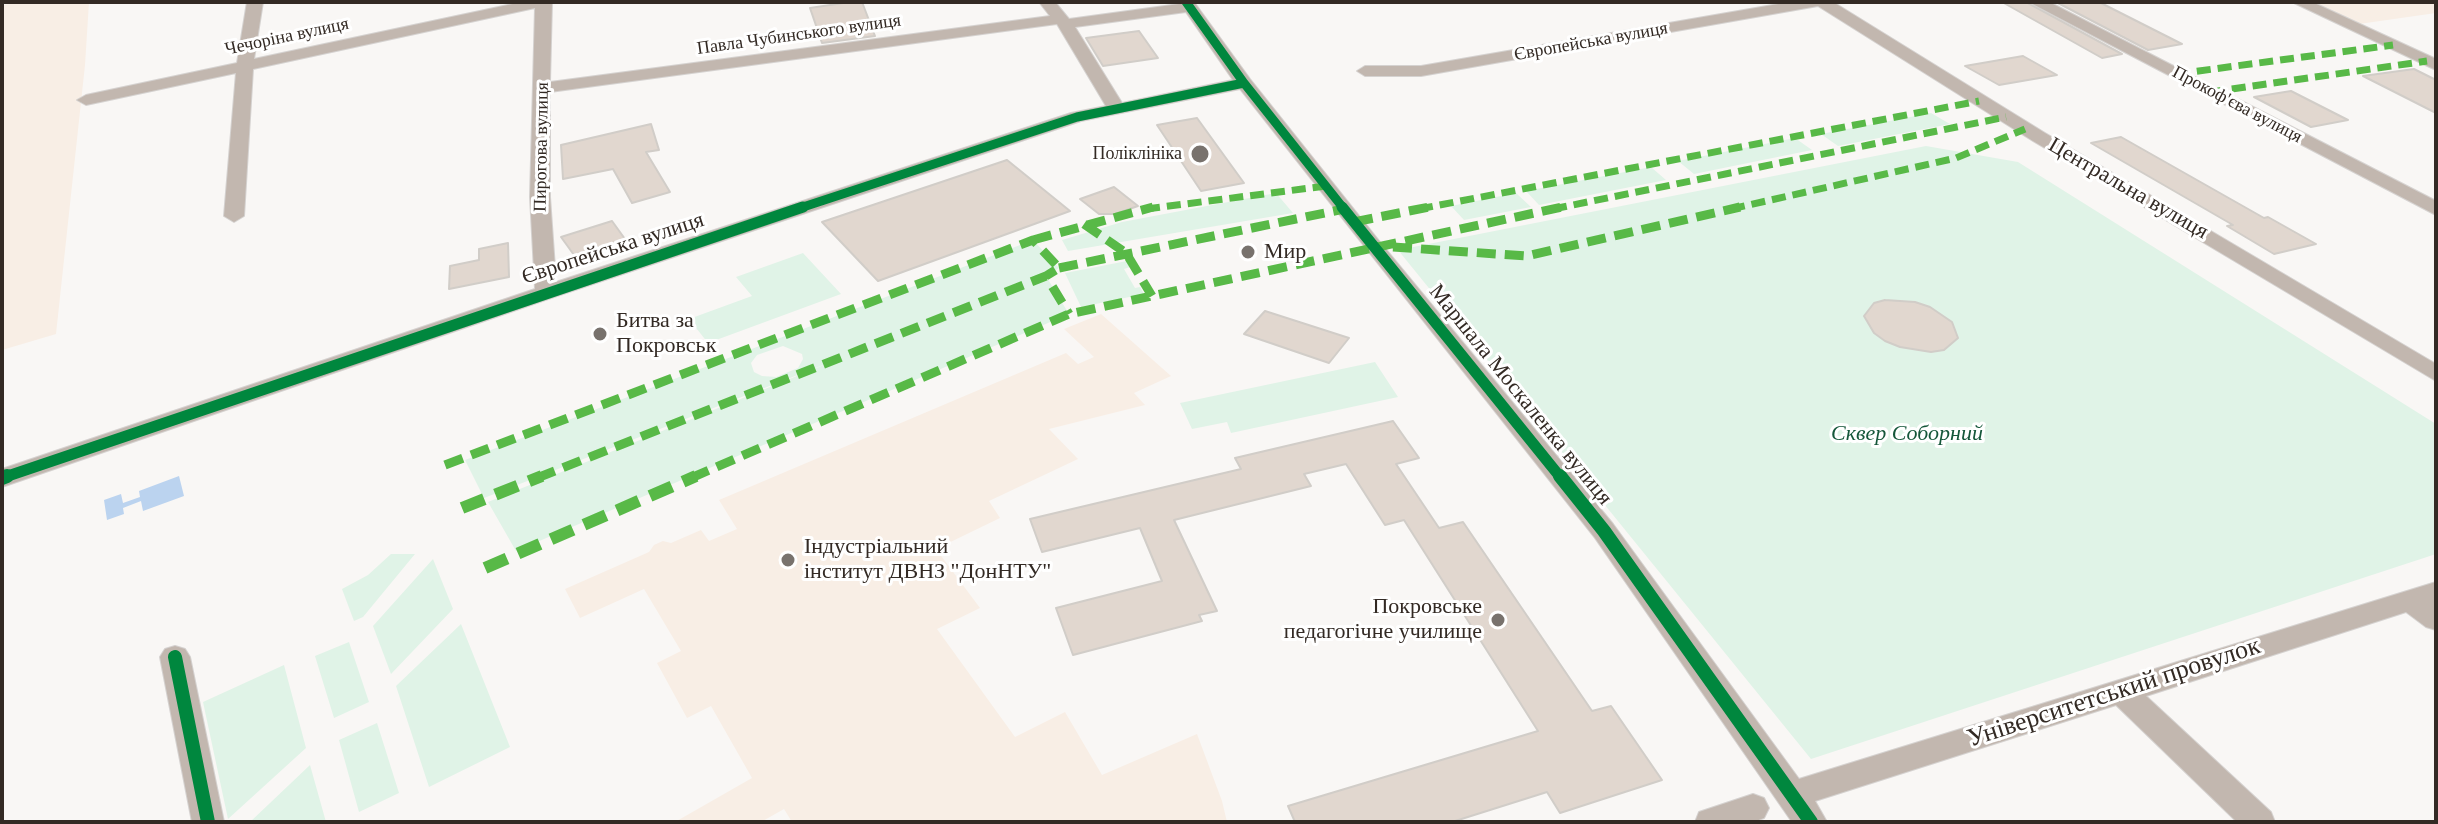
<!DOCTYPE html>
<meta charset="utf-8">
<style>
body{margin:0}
#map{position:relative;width:2438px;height:824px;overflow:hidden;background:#f9f7f5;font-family:"Times New Roman",serif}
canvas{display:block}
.frame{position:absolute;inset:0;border:4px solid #332a24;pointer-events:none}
</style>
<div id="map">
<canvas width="2438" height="824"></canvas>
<div class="frame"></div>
</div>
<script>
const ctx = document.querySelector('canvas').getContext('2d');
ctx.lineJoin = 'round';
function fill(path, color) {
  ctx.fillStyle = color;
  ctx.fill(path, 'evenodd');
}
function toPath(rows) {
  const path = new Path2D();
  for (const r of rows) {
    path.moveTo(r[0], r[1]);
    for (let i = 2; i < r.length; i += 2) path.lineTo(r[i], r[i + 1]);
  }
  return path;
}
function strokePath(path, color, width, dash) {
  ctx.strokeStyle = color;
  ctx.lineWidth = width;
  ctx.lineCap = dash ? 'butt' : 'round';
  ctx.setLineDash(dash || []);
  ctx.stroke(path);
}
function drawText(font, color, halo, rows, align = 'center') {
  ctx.font = font + ' "Times New Roman",serif';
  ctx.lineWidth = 6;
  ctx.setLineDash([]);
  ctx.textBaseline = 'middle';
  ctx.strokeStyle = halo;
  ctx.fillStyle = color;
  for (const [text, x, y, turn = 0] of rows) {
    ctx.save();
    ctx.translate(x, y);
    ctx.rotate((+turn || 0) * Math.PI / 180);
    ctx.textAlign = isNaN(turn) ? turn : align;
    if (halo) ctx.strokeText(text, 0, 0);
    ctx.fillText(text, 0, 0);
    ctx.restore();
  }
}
fill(toPath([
 [26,2,89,2,85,65,56,334,2,350,2,5],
 [2310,2,2436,2,2436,13,2359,24],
 [1101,314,1171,376,1134,393,1145,405,1049,429,1078,459,989,501,1000,518,936,549,980,608,937,629,1015,737,1065,712,1102,775,1197,734,1222,801,1227,822,792,822,784,809,761,822,675,822,752,778,711,706,687,718,657,663,681,651,644,589,580,618,565,589,649,552,654,545,663,541,671,543,701,530,709,541,737,529,719,500,1066,353,1078,364,1094,357,1064,329]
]), '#f8eee5');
fill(toPath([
 [1931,113,1950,124,1838,146,1821,134],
 [1795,138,1812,150,1694,174,1678,161],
 [1926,146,2018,162,2436,424,2436,554,1811,759,1398,250],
 [1651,167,1666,180,1539,205,1526,191],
 [1276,193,1293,213,1068,251,1062,240,1122,222],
 [1516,193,1531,207,1464,220,1451,206],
 [1033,240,1059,268,1046,276,1069,314,516,551,488,502,841,358,484,498,465,460],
 [783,346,802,354,803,359,798,368,776,377,762,376,754,372,751,363,757,355],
 [803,253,841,294,708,343,689,319,752,296,736,277],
 [1127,261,1130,267,1124,269,1135,288,1140,287,1144,294,1081,307,1065,273],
 [1375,362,1398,397,1231,433,1227,422,1192,429,1180,403],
 [391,554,415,554,363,617,354,621,342,589,368,575],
 [433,559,453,609,391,674,373,626],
 [461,624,510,747,429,787,396,686],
 [349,642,369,702,334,718,315,656],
 [284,665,306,748,228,819,203,702],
 [377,723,399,793,359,812,339,740],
 [310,765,326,822,250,822]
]), '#e0f3e7');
fill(toPath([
 [179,476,184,496,143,511,141,501,123,508,124,514,107,520,104,500,121,494,123,503,140,497,139,491]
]), '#bbd3ef');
const building = toPath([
 [850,2,862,2,875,36,822,43,810,8,850,2],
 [2002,2,2026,2,2122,54,2102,58,2002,2],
 [2056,2,2099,2,2182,44,2148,50,2056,2],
 [1139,31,1158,58,1103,66,1086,38,1139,31],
 [2023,56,2057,75,1999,85,1965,66,2023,56],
 [2414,69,2436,80,2436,113,2363,76,2414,69],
 [2291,91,2348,120,2311,127,2254,97,2291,91],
 [1197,118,1244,183,1201,191,1157,125,1197,118],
 [651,124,659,150,646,152,670,192,632,203,613,169,563,179,561,145,651,124],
 [2121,137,2264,218,2268,217,2316,244,2274,254,2227,226,2233,225,2091,143,2121,137],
 [1007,160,1070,211,878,281,822,222,1007,160],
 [1114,187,1138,206,1115,214,1099,214,1080,199,1114,187],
 [612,221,625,239,574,255,561,237,612,221],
 [508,243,509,277,449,289,450,266,479,260,479,249,508,243],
 [1885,300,1915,302,1930,307,1952,322,1958,338,1944,350,1931,352,1900,347,1885,341,1874,333,1864,316,1874,303,1885,300],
 [1265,311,1349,338,1329,363,1244,334,1265,311],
 [1393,421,1419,458,1396,464,1439,528,1463,522,1592,711,1611,706,1662,780,1560,813,1547,792,1452,822,1295,822,1288,806,1538,731,1404,520,1385,525,1346,464,1304,474,1311,486,1174,520,1217,611,1199,615,1202,621,1073,655,1056,608,1162,581,1140,528,1042,552,1030,519,1241,469,1235,458,1393,421]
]);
fill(building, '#e1d7cf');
strokePath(building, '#d1cdc8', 2);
const minor = toPath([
 [247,2,263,2,254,59,522,2,552,2,550,82,1050,16,1039,2,1055,2,1069,19,1194,2,1250,79,1380,242,1613,524,1799,779,2436,582,2436,630,2426,627,2406,612,2146,696,2271,812,2275,822,2237,822,2116,705,1815,801,1827,822,1792,822,1595,538,1240,89,1081,121,554,297,2,487,2,469,535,289,530,197,535,8,253,69,244,216,234,222,224,216,236,73,86,105,77,100,86,95,237,63,247,2],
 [1186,12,1233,80,1122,103,1075,27,1186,12],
 [1057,24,1106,106,1071,113,556,282,550,197,550,92,1057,24],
 [1790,2,1833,2,2045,133,2436,364,2436,381,2033,141,1818,6,1421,76,1365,76,1357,71,1365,66,1421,66,1790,2],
 [2029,2,2049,2,2436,201,2436,215,2029,2],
 [2292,2,2312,2,2436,59,2436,70,2292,2],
 [175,646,185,649,190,657,224,822,192,822,160,657,165,649,175,646],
 [1753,794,1764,798,1769,808,1764,818,1753,822,1695,822,1699,812,1753,794]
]);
strokePath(minor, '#d5d2d0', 2);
fill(minor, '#c2b7af');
strokePath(toPath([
 [2176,74,2393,45],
 [2211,92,2427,61],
 [1146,209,1326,186],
 [1419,209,1979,101],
 [1553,209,2006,117],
 [1731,209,1956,158,2025,129]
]), '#58b947', 7, [14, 7]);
strokePath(toPath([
 [1354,222,1429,207],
 [1084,224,1126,253,1152,296],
 [1033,240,1153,207],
 [1393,247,1527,256,1740,207],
 [1059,268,1344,209],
 [445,465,1033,240,1059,268,1046,276],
 [537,478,1046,276,1069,314],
 [691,478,1069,314,1562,207]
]), '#58b947', 9, [19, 9]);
strokePath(toPath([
 [462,508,542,476],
 [485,568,696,476]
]), '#58b947', 12, [24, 12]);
strokePath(toPath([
 [1186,2,1244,83,1344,209],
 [797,209,1077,117,1244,83]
]), '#00873e', 9);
strokePath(toPath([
 [1342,207,1561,478],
 [2,478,803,207]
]), '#00873e', 11);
strokePath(toPath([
 [1560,476,1604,531,1811,822],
 [2,478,7,476],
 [175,657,208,822]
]), '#00873e', 14);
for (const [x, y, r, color] of [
 [1200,154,10,"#78726d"],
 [1248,252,8,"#78726d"],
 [600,334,8,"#78726d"],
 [788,560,8,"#78726d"],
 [1498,620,8,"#78726d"]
]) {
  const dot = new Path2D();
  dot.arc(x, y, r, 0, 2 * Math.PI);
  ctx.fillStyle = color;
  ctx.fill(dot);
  strokePath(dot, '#fff', 3);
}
drawText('18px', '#332a24', '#fff', [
 ["Павла Чубинського вулиця",799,35,-8],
 ["Чечоріна вулиця",287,37,-12],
 ["Європейська вулиця",1591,42,-10],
 ["Прокоф'єва вулиця",2237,105,28],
 ["Пирогова вулиця",542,147,-89]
]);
drawText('18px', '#332a24', '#fff', [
 ["Поліклініка",1182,154]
], 'right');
drawText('22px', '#332a24', '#fff', [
 ["Центральна вулиця",2128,189,30],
 ["Європейська вулиця",613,249,-18],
 ["Маршала Москаленка вулиця",1520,395,51]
]);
drawText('22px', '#332a24', '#fff', [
 ["Мир",1264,252],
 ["Битва за",616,321],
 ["Покровськ",616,346],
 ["Індустріальний",804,547],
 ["інститут ДВНЗ \"ДонНТУ\"",804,572],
 ["Покровське",1482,607,"right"],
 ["педагогічне училище",1482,632,"right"]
], 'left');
drawText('italic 22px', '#15573a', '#fff', [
 ["Сквер Соборний",1907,434]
]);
drawText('26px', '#332a24', '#fff', [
 ["Університетський провулок",2114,693,-18]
]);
</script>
